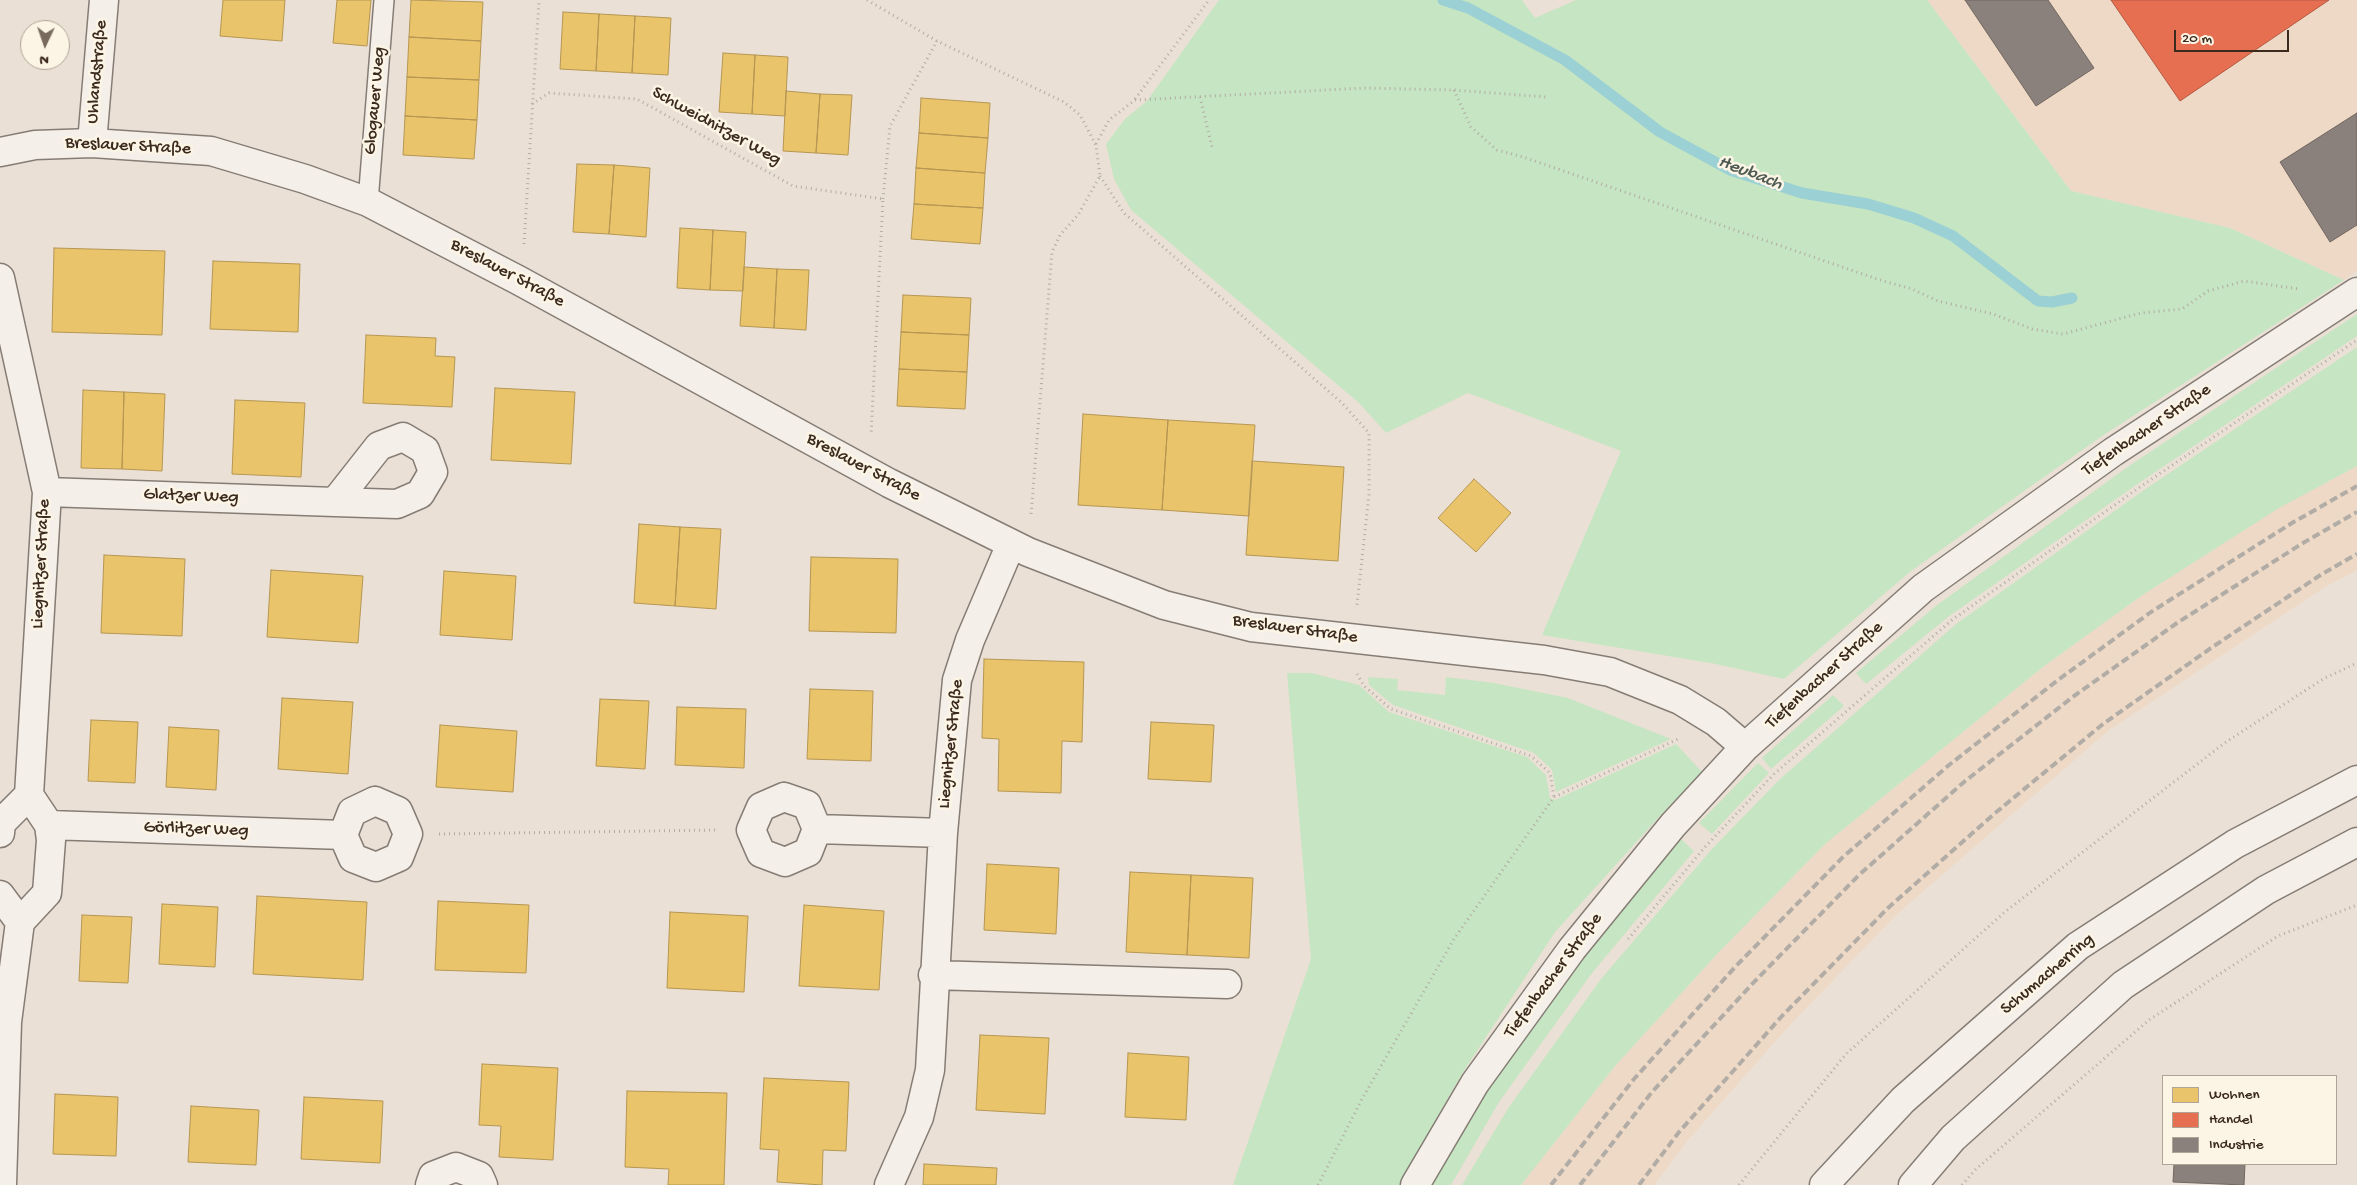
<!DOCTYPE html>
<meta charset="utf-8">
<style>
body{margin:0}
#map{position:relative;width:2357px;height:1185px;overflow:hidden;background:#ebe0d5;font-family:"Gochi Hand",sans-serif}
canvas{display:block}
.legend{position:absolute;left:2162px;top:1075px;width:175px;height:90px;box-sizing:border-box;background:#fcf5e5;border:1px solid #afa495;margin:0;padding:6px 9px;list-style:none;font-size:15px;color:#3b2a1e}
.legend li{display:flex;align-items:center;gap:10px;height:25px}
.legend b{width:25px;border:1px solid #afa495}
.north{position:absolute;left:20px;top:20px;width:50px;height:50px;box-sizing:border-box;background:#fcf5e5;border:1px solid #afa495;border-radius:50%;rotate:183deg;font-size:14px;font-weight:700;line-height:20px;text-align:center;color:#3b2a1e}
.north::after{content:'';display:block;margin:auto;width:18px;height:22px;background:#796a5e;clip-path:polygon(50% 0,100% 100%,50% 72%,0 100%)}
.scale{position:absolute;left:2174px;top:30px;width:115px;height:22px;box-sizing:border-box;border:2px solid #3b2a1e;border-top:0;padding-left:6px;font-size:15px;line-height:18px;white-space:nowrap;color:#3b2a1e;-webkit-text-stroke:4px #fcf5e5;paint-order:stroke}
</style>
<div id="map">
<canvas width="2357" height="1185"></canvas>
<ul class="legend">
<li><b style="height:14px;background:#e9c46a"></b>Wohnen</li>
<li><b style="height:14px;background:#e76f51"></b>Handel</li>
<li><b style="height:14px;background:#8a817c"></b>Industrie</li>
</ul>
<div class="north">N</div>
<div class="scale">20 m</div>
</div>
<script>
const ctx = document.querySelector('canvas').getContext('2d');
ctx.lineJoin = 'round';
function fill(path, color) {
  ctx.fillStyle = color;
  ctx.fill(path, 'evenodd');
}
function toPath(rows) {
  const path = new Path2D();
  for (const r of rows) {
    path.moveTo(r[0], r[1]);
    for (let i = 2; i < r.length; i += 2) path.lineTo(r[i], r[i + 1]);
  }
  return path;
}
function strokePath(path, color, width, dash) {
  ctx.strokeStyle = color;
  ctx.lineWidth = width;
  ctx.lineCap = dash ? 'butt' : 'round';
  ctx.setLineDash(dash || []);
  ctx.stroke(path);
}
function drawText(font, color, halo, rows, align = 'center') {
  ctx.font = font + ' "Gochi Hand",sans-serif';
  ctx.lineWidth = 5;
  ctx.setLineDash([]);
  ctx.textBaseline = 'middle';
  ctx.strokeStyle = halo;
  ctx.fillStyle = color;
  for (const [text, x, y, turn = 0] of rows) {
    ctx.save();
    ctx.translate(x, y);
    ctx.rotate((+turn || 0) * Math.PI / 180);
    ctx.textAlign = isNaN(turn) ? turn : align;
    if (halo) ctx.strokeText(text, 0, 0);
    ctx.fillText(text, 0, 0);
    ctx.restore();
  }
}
fill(toPath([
 [1927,0,2357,0,2357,271,2344,280,2230,228,2071,191],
 [2357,466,2357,570,2325,587,2109,730,1897,914,1788,1027,1688,1140,1654,1185,1521,1185,1615,1066,1719,952,1825,844,2043,667,2141,596,2279,507]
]), '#edd9c6');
fill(toPath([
 [1219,0,1522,0,1535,18,1576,0,1927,0,2071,191,2230,228,2344,280,2102,436,1911,571,1784,679,1716,664,1542,635,1621,451,1468,393,1386,433,1359,403,1131,210,1114,179,1106,144,1125,119,1147,101],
 [2357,314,2357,336,2139,483,1948,617,1866,684,1856,673,1937,605,2126,468],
 [2357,347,2357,466,2279,508,2141,596,2043,667,1825,844,1719,952,1615,1066,1521,1185,1462,1185,1509,1107,1601,979,1711,850,1779,780,1956,624,2144,490],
 [1287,673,1311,673,1359,685,1389,712,1527,757,1546,775,1550,798,1555,800,1676,744,1702,772,1660,816,1555,932,1463,1072,1399,1185,1233,1185,1311,959],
 [1368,677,1398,679,1397,690,1445,695,1446,677,1494,683,1568,698,1671,739,1556,792,1552,770,1534,753,1393,705,1369,685],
 [1833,695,1844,706,1771,769,1762,758],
 [1758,763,1769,773,1712,834,1699,823],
 [1680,838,1694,851,1592,973,1499,1102,1451,1185,1427,1185,1485,1089,1582,953]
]), '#c6e5c2');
const homes = toPath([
 [223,0,285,0,282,41,220,36,223,0],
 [337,0,371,0,367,46,333,43,337,0],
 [411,0,483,2,481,41,409,37,411,0],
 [563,12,599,14,596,71,560,69,563,12],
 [599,14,635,16,632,73,596,71,599,14],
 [635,16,671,18,668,75,632,73,635,16],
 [409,37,481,41,479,80,407,77,409,37],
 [723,53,755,55,752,114,719,112,723,53],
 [755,55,788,57,785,116,752,114,755,55],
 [407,77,479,80,477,120,405,116,407,77],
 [786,91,820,94,816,153,783,151,786,91],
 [820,94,852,95,848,155,816,153,820,94],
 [921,98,990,103,988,138,919,133,921,98],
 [405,116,477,120,474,159,403,155,405,116],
 [919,133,988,138,985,173,916,168,919,133],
 [577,164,614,165,609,234,573,232,577,164],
 [614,165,650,168,646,237,609,234,614,165],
 [916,168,985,173,983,208,914,204,916,168],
 [914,204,983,208,980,244,911,239,914,204],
 [680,228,713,230,710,290,677,288,680,228],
 [713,230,746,232,743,291,710,290,713,230],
 [54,248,165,251,162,335,52,332,54,248],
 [213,261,300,264,298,332,210,329,213,261],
 [744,267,777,269,774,328,740,326,744,267],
 [777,269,809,270,806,330,774,328,777,269],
 [903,295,971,298,969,335,901,332,903,295],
 [901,332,969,335,967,372,899,369,901,332],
 [366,335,436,338,435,356,455,357,452,407,363,403,366,335],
 [899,369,967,372,965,409,897,406,899,369],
 [495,388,575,392,571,464,491,460,495,388],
 [83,390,124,392,122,469,81,468,83,390],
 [124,392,165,394,162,471,122,469,124,392],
 [235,400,305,403,301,477,232,474,235,400],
 [1083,414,1168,420,1162,510,1078,505,1083,414],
 [1168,420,1255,425,1249,516,1162,510,1168,420],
 [1252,461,1344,467,1338,561,1246,555,1252,461],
 [1474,479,1511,513,1476,552,1438,518,1474,479],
 [639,524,680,527,675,606,634,603,639,524],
 [680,527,721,529,716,609,675,606,680,527],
 [104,555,185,559,182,636,101,633,104,555],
 [811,557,898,559,896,633,809,631,811,557],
 [271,570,363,576,358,643,267,637,271,570],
 [444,571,516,576,512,640,440,635,444,571],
 [984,659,1084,662,1082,742,1062,741,1061,793,998,791,999,739,982,738,984,659],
 [810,689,873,691,871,761,807,759,810,689],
 [282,698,353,702,348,774,278,769,282,698],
 [600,699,649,701,645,769,596,766,600,699],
 [677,707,746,709,744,768,675,765,677,707],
 [91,720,138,722,135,783,88,781,91,720],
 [1151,722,1214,725,1211,782,1148,779,1151,722],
 [440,725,517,731,513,792,436,787,440,725],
 [169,727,219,730,216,790,166,787,169,727],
 [987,864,1059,868,1056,934,984,930,987,864],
 [1130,872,1191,875,1187,955,1126,952,1130,872],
 [1191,875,1253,878,1249,958,1187,955,1191,875],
 [257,896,367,902,363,980,253,974,257,896],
 [438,901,529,905,526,973,435,970,438,901],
 [162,904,218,907,215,967,159,964,162,904],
 [804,905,884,911,879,990,799,986,804,905],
 [670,912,748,916,744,992,667,988,670,912],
 [82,915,132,917,128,983,79,981,82,915],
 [980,1035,1049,1038,1045,1114,976,1110,980,1035],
 [1128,1053,1189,1057,1186,1120,1125,1117,1128,1053],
 [482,1064,558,1068,553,1160,499,1157,501,1126,479,1125,482,1064],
 [764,1078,849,1082,846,1151,823,1150,822,1185,777,1182,779,1150,760,1149,764,1078],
 [627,1091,727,1093,724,1185,668,1185,669,1169,625,1167,627,1091],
 [55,1094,118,1097,116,1156,53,1154,55,1094],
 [304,1097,383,1101,380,1163,301,1159,304,1097],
 [191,1106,259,1110,256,1165,188,1162,191,1106],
 [924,1164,997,1168,996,1185,923,1185,924,1164]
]);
fill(homes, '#e9c46a');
strokePath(homes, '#b59653', 1);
const shops = toPath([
 [2111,0,2329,0,2180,101,2111,0]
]);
fill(shops, '#e76f51');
strokePath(shops, '#b35a42', 1);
const industry = toPath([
 [1965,0,2048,0,2094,68,2036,106,1965,0],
 [2357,113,2357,225,2330,242,2280,162,2357,113],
 [2174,1164,2245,1164,2244,1185,2173,1182,2174,1164]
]);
fill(industry, '#8a817c');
strokePath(industry, '#726760', 1);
strokePath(toPath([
 [1443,0,1468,8,1565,60,1660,132,1730,170,1802,193,1868,204,1914,218,1953,236,2038,301,2052,302,2072,298]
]), '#9bd0d4', 11);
const lane = toPath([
 [368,202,384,0]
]);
const street = toPath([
 [92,143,104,0],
 [0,152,35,145,92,143,211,151,305,179,368,202,518,280,889,483,1028,552,1164,605,1251,627,1544,660,1610,672,1680,700,1716,722,1745,747],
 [0,278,47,492,29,795,49,825,51,840,47,893,20,922,7,1022,2,1185],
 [47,492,335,502,397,504,420,494,433,472,425,450,403,437,379,446,335,502],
 [784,797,807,805,817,829,808,852,785,862,761,853,751,830,761,807,784,797],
 [375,801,398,811,408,834,399,857,376,867,353,858,343,835,352,812,375,801],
 [49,825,343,835],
 [817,829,943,833],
 [0,833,1,823,29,795],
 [0,895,20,922],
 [933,975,1227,984],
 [430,1185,433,1176,456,1167,479,1176,483,1185],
 [889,1185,919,1117,930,1070,943,833,957,680,970,640,1011,544],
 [1415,1185,1475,1083,1572,949,1673,825,1745,747,1923,588,2113,452,2357,292]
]);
const primary = toPath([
 [1824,1185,1903,1100,2078,946,2235,844,2357,780],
 [1913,1185,1953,1138,2123,985,2266,890,2357,842]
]);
strokePath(lane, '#857d75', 22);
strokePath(street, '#857d75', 31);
strokePath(primary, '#857d75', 31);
strokePath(toPath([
 [867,0,937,41,1064,102,1080,115,1096,145,1100,176,1078,215,1060,235,1052,252,1031,515],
 [1454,90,1471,127,1497,150,1523,157,1880,280,1912,289,1938,301,1993,314,2032,329,2063,334,2141,313,2182,309,2208,291,2244,281,2299,289],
 [1200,97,1212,147],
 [1135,99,1209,0],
 [532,104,549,93,637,99,793,186,883,199,871,435],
 [1096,144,1109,120,1135,100,1365,88,1454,90,1546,97],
 [1100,176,1124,213,1342,403,1369,433,1369,494,1357,605],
 [883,199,890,126,937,41],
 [524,244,539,0],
 [1357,674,1364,686,1391,709,1531,756,1550,773,1554,797],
 [439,834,718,830],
 [1628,939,1705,847,1774,774,1952,620,2140,487,2357,340],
 [1318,1185,1362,1099,1454,939,1554,797,1678,739],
 [1739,1185,1846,1054,2006,911,2226,742,2323,679,2357,663],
 [1962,1185,1975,1170,2149,1020,2278,936,2357,905]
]), '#b1aca5', 3, [1, 4]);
strokePath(lane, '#f4efe9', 19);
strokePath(street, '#f4efe9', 28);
strokePath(primary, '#f4efe9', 28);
strokePath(toPath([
 [1551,1185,1634,1079,1736,966,1843,857,1949,765,2058,680,2151,612,2292,523,2357,486],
 [1580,1185,1652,1092,1755,981,1859,875,1964,782,2074,696,2177,623,2303,543,2357,512],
 [1639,1185,1679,1132,1782,1016,1888,908,1994,814,2103,724,2211,648,2322,574,2357,554]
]), '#b1aca5', 4, [8, 4]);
drawText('18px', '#3b2a1e', '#fcf5e5', [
 ["Uhlandstraße",98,72,-85],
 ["Glogauer Weg",376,101,-85],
 ["Schweidnitzer Weg",716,127,29],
 ["Breslauer Straße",128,147,3],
 ["Breslauer Straße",507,274,28],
 ["Tiefenbacher Straße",2147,431,-34],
 ["Breslauer Straße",863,468,28],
 ["Glatzer Weg",191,497,2],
 ["Liegnitzer Straße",42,564,-87],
 ["Breslauer Straße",1295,630,8],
 ["Tiefenbacher Straße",1825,676,-42],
 ["Liegnitzer Straße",952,744,-84],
 ["Görlitzer Weg",196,830,2],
 ["Schumacherring",2048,975,-40],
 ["Tiefenbacher Straße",1554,976,-53]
]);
drawText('italic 19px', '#4e5a54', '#fcf5e5', [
 ["Heubach",1750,174,21]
]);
</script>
